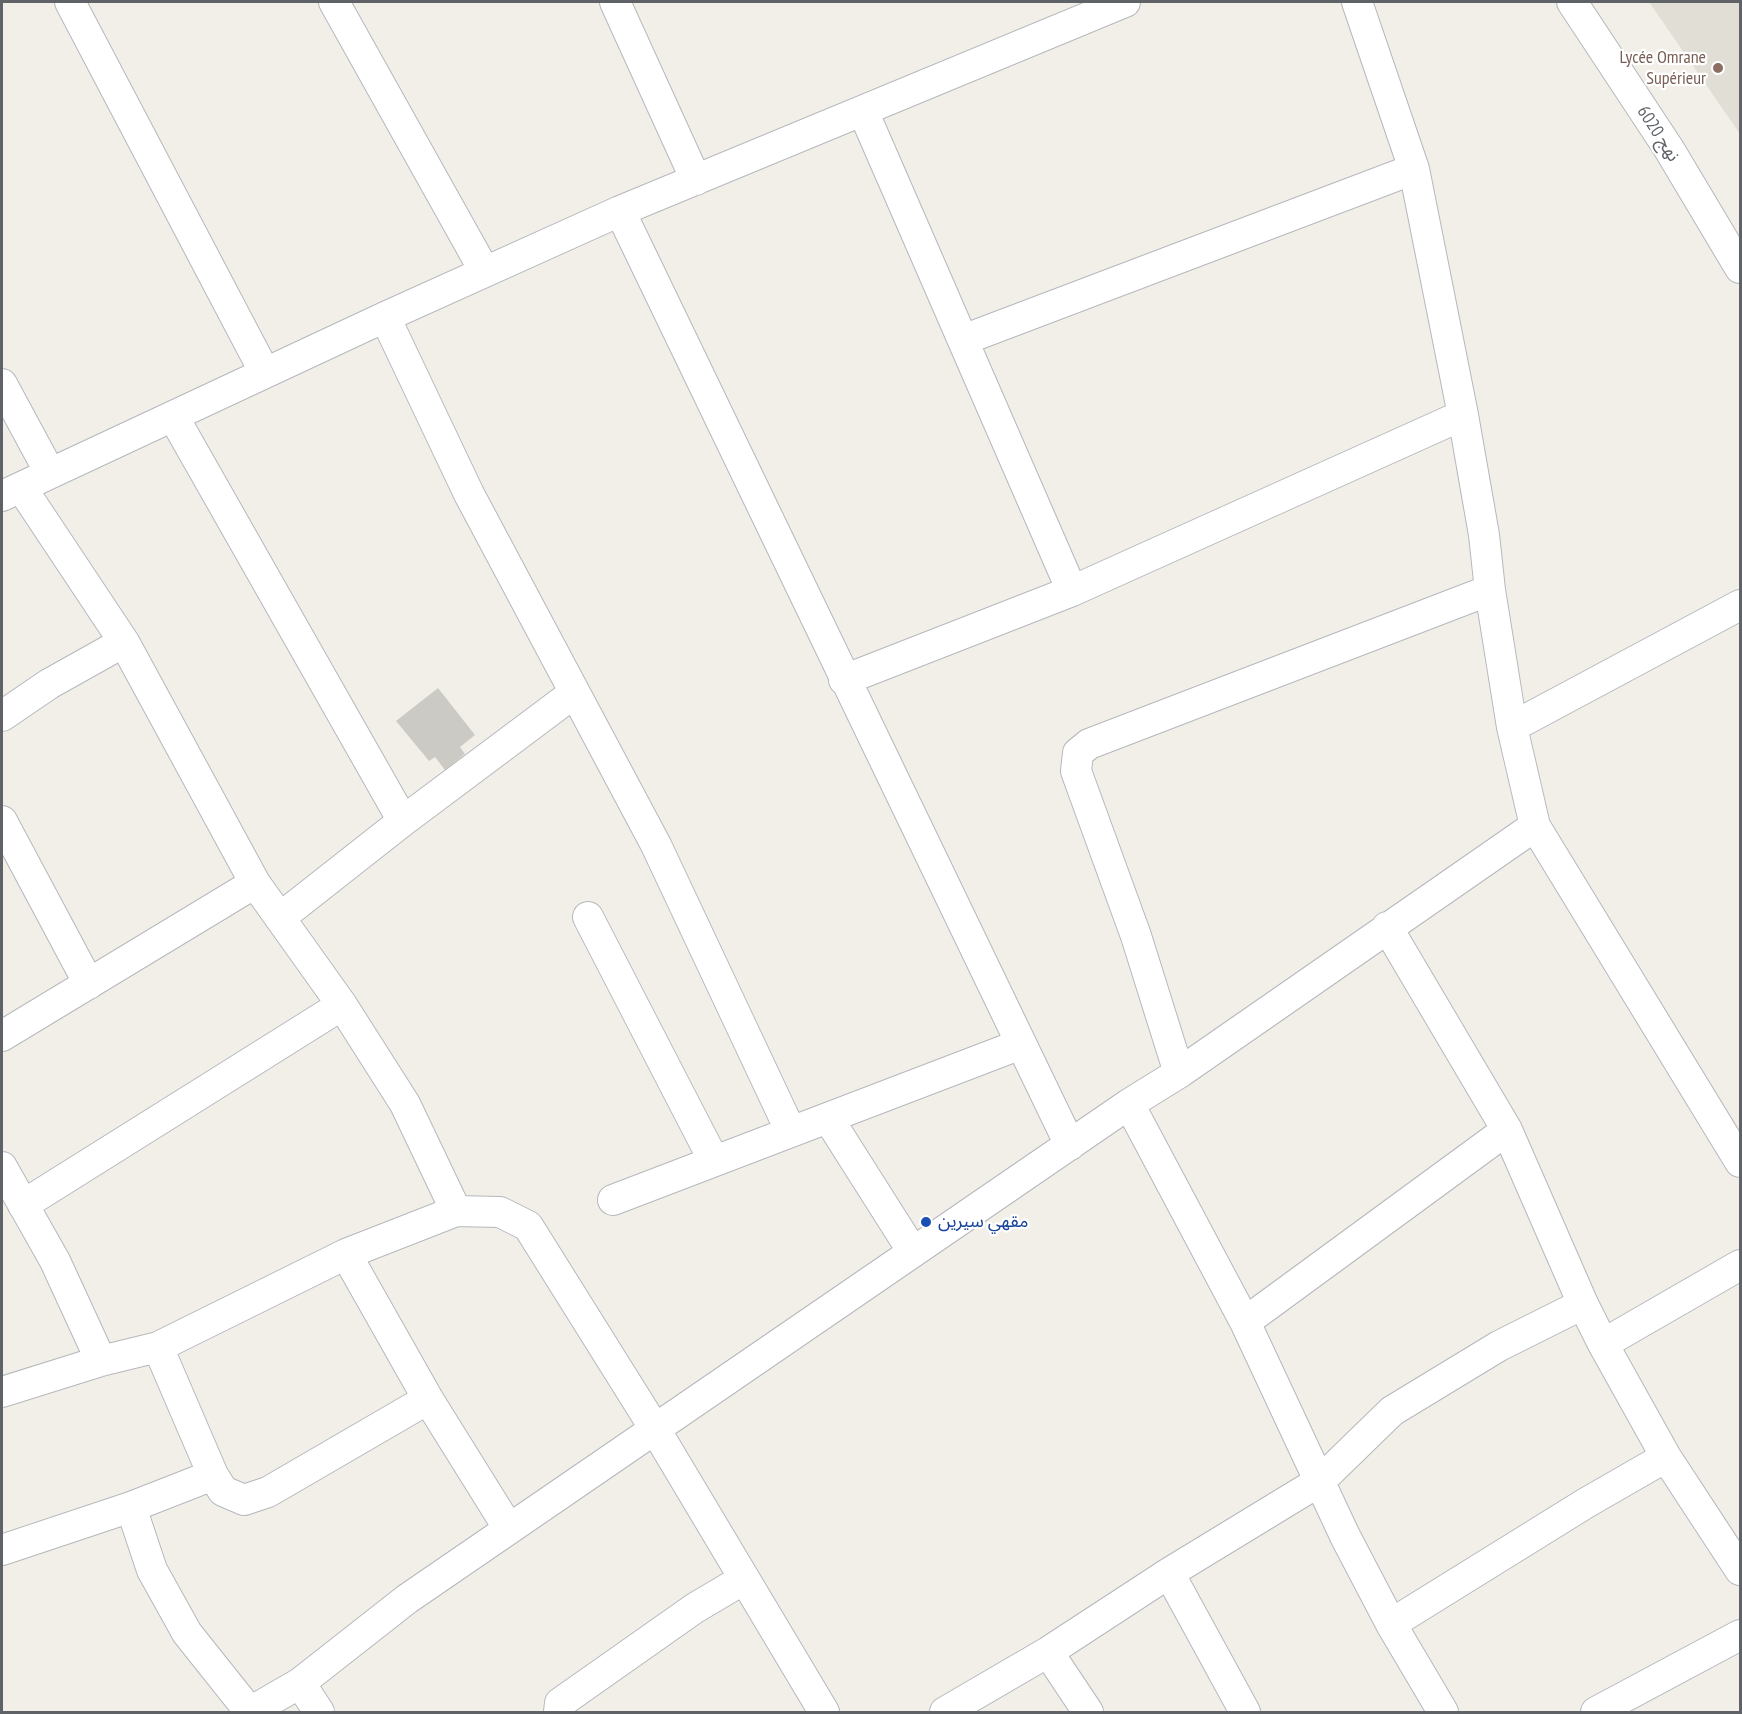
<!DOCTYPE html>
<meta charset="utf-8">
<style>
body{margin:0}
#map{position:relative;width:1742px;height:1714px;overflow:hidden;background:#f1efe8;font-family:"PT Sans Narrow",sans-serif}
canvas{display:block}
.frame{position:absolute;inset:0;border:3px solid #5f6368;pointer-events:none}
</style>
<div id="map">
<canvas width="1742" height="1714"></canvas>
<div class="frame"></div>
</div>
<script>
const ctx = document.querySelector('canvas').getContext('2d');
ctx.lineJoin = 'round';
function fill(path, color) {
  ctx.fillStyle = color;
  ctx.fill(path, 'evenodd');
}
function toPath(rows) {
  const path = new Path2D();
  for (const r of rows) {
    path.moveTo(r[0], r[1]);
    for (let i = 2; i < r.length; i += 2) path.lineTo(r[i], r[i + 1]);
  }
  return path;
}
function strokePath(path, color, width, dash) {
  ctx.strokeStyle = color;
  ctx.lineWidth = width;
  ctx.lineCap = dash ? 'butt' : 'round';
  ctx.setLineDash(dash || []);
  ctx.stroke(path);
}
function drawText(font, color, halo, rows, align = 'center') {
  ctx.font = font + ' "PT Sans Narrow","Noto Sans Arabic",sans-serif';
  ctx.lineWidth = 4.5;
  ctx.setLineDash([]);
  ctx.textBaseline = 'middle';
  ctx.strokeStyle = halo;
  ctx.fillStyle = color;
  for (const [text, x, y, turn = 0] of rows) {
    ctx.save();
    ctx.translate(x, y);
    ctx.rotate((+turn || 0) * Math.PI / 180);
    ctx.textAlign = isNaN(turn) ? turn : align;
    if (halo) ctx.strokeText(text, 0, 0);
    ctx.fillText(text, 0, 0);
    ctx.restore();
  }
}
fill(toPath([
 [1649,2,1740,2,1740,134]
]), '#e1ded6');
fill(toPath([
 [438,688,475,735,460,747,465,754,445,770,435,757,429,761,396,721]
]), '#cccac5');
const minor = toPath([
 [70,2,265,373],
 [334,2,485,272],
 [615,2,696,180],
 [1357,2,1414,169,1463,415,1484,535,1490,590,1512,727,1535,826,1740,1162],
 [1572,2,1669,149,1740,268],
 [863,111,1072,591],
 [620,211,1070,1145],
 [385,317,469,494,656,845,791,1132],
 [963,340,1414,169],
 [2,384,50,473],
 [173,416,403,821],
 [21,487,124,642,255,883,342,1005,405,1104,456,1211],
 [2,496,385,317,620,211,1125,2],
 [844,680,1072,591,1463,415],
 [2,716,49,684,124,642],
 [1512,727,1740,605],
 [2,821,89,984],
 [281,917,403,821,574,693],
 [588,917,714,1161],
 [1387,927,1507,1130,1583,1304,1603,1344,1666,1457,1740,1570],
 [2,1036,255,883],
 [1179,1073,1136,936,1076,771,1078,753,1089,744,1490,590],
 [1129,1104,1245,1322,1345,1536,1391,1624,1443,1712],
 [828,1118,913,1252],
 [2,1167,55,1261,101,1361],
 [613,1200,1021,1044],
 [23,1205,342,1005],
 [346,1254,428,1399,509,1529],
 [1245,1322,1507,1130],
 [1603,1344,1740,1265],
 [158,1347,213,1475,223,1491,244,1500,268,1492,428,1399],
 [2,1392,101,1361,158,1347,346,1254,456,1211,500,1212,528,1226,655,1429,824,1712],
 [131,1507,152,1570,187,1633,250,1712],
 [2,1550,131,1507,213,1475],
 [1169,1573,1245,1712],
 [1391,1624,1586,1503,1666,1457],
 [300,1683,319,1712],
 [250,1712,300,1683,407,1599,1129,1104,1179,1073,1535,826],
 [559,1712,560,1703,695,1608,744,1579],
 [945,1712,1048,1652],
 [1088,1712,1048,1652,1169,1573,1320,1481,1392,1411,1499,1346,1583,1304],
 [1596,1712,1740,1635]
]);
strokePath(minor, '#b5b8bc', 32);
strokePath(minor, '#fff', 30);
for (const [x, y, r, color] of [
 [1718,68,6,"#8d6e63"],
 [926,1222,6,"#1a4fb4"]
]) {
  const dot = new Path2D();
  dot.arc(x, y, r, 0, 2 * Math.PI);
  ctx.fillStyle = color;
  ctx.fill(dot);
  strokePath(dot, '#fff', 2);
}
drawText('18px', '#785e54', '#fff', [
 ["Lycée Omrane",1706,58],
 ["Supérieur",1706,79]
], 'right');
drawText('18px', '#5f6368', '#fff', [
 ["نهج 6020",1658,134,57]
]);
drawText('18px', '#164399', '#fff', [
 ["مقهي سيرين",938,1222]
], 'left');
</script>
